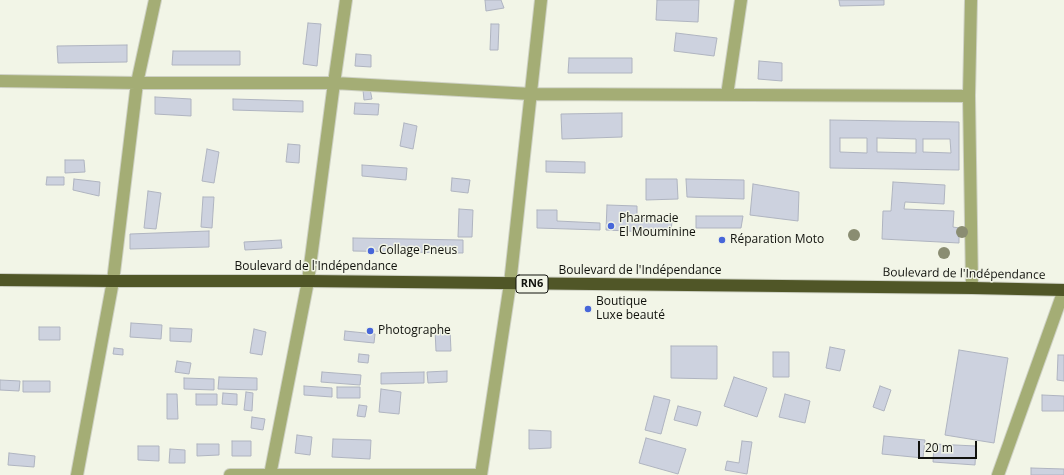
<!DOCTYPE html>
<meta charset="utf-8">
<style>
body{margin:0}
#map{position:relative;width:1064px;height:475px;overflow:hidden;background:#f2f5e7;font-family:"Open Sans",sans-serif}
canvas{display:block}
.scale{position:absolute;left:918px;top:441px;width:59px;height:18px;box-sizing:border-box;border:2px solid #11120d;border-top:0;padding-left:5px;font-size:12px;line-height:14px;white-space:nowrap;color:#11120d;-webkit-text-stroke:3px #f2f5e7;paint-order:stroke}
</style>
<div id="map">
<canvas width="1064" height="475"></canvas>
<div class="scale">20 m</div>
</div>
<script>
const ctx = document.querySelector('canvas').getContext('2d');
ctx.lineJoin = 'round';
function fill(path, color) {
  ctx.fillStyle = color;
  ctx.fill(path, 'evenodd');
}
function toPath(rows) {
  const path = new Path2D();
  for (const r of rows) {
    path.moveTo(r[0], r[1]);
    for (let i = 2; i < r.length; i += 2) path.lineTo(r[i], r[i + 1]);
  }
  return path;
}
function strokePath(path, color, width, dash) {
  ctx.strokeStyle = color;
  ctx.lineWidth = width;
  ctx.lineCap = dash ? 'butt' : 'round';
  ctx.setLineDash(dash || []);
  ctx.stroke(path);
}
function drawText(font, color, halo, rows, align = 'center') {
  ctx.font = font + ' "Open Sans",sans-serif';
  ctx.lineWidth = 3;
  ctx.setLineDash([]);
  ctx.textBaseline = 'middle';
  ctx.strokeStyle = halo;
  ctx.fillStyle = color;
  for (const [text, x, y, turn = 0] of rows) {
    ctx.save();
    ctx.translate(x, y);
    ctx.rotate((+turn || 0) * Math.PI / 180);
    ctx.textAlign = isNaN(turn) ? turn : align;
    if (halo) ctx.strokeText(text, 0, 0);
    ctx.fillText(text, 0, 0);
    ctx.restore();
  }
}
const building = toPath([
 [485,0,501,0,504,8,486,11,485,0],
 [657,0,699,0,698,22,656,20,657,0],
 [839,0,884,0,884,5,840,6,839,0],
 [308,23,321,24,317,66,303,64,308,23],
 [491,24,499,24,498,50,490,50,491,24],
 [676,33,717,38,714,56,674,51,676,33],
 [127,45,127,62,58,63,57,46,127,45],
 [173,51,240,51,240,65,172,65,173,51],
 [356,54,371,55,371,67,355,66,356,54],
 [569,58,632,58,632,73,568,73,569,58],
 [759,61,782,63,782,81,758,79,759,61],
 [370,89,372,99,364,100,363,90,370,89],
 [155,97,191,99,191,116,155,114,155,97],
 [233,99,303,101,303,112,233,110,233,99],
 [355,103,379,104,378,115,354,114,355,103],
 [622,113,622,137,562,139,561,114,622,113],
 [830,120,959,122,959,170,830,168,830,120],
 [840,138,867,138,867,153,840,152,840,138],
 [877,138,916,139,916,153,877,152,877,138],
 [923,139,950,139,951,153,923,152,923,139],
 [404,123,417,126,413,149,400,146,404,123],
 [288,144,300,145,299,163,286,162,288,144],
 [207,149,219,152,214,183,202,181,207,149],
 [65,160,84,160,85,172,65,173,65,160],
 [546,161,585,162,585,173,546,172,546,161],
 [362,165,407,168,406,180,362,176,362,165],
 [47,177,64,177,64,185,46,185,47,177],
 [452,178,470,180,468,193,451,191,452,178],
 [74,179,100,182,99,196,73,190,74,179],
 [646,179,677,179,678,199,646,200,646,179],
 [686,179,744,180,744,199,687,197,686,179],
 [893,182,945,185,944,204,905,202,904,209,954,211,953,227,959,228,959,243,882,239,883,211,891,211,893,182],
 [753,184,799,192,798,221,750,215,753,184],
 [148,191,161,193,156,229,144,228,148,191],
 [203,197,214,197,212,228,201,227,203,197],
 [607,205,637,206,637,218,672,220,671,233,606,230,607,205],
 [459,209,473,210,472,237,458,237,459,209],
 [537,210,557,210,557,221,600,223,600,230,537,228,537,210],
 [696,216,743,216,741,228,696,228,696,216],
 [209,231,209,247,130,249,130,234,209,231],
 [353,238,463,240,463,253,353,251,353,238],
 [281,240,282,248,245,250,244,242,281,240],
 [131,323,162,325,161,339,130,337,131,323],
 [39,327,60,327,60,340,39,340,39,327],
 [170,328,192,329,191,342,170,341,170,328],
 [254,329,266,332,262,355,250,353,254,329],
 [450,329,451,351,436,351,435,330,450,329],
 [345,331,375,334,374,343,344,340,345,331],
 [671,346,717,346,717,379,671,378,671,346],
 [830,347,845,350,840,371,826,368,830,347],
 [114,348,123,349,123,355,113,354,114,348],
 [959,350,1008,358,994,443,945,435,959,350],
 [773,352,789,352,789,377,773,377,773,352],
 [359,354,369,355,368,363,358,362,359,354],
 [1058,355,1064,355,1064,381,1057,380,1058,355],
 [177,361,191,363,189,374,175,372,177,361],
 [447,371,447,382,428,383,427,372,447,371],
 [322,372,361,375,360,385,321,382,322,372],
 [424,372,424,383,381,384,381,373,424,372],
 [219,377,257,378,257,390,218,389,219,377],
 [734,377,767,388,757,417,724,406,734,377],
 [184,378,214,379,214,390,184,389,184,378],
 [0,380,20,381,19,391,0,390,0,380],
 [23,381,50,381,50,392,23,392,23,381],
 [304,386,332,388,332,397,304,395,304,386],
 [880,386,891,390,884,411,873,407,880,386],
 [337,387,360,387,360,398,337,398,337,387],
 [381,389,401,392,399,414,379,412,381,389],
 [246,392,253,393,252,411,244,410,246,392],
 [223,393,237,394,237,405,222,404,223,393],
 [167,394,177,394,178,419,167,419,167,394],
 [196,394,217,394,217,405,196,405,196,394],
 [785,394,810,401,805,423,779,417,785,394],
 [1042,395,1064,396,1064,411,1042,411,1042,395],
 [654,396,670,400,661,434,645,430,654,396],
 [359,405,367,406,365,417,357,416,359,405],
 [678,406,701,412,697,426,674,420,678,406],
 [252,417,265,419,263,430,251,428,252,417],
 [529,430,551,431,551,448,529,449,529,430],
 [297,435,312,437,310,455,295,453,297,435],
 [884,436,925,440,923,458,882,454,884,436],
 [646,438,686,449,678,474,639,463,646,438],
 [333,439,371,440,370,459,332,457,333,439],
 [232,441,251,441,251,456,232,456,232,441],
 [742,441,752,442,747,474,725,470,727,461,739,463,742,441],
 [197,444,219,444,219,455,197,456,197,444],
 [934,444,976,446,975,465,933,462,934,444],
 [138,446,159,446,159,461,138,460,138,446],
 [170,449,185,450,185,463,169,463,170,449],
 [9,453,35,456,34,467,8,465,9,453],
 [1031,468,1064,469,1064,475,1031,475,1031,468]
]);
fill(building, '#cdd2df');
strokePath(building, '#afb4c0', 1);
const minor = toPath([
 [971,0,969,96,972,288],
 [0,81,137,83,334,83,531,94,969,96],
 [727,95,741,0],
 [77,475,113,281,137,83,155,0],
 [230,475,481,475],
 [270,475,308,281,334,83,346,0],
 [481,475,510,284,541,0],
 [998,475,1064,290]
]);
const highway = toPath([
 [0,280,113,281,308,281,972,288,1064,290]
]);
strokePath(minor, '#ced1c4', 14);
strokePath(highway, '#ced1c4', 14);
strokePath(minor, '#a4ad75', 12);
strokePath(highway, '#505627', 12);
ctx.fillStyle = '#8a8d72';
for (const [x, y] of [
 [962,232],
 [854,235],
 [944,253]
]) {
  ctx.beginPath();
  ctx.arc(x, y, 6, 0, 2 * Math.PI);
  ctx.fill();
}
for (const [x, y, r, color] of [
 [611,226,4,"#4766d9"],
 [722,240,4,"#4766d9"],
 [371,251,4,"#4766d9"],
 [588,309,4,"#4766d9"],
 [370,331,4,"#4766d9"]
]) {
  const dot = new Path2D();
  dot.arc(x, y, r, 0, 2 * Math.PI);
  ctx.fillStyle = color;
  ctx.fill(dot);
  strokePath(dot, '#f2f5e7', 1.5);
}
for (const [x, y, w] of [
 [532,284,32]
]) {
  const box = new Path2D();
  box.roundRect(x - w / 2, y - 9, w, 18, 3);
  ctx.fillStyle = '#f2f5e7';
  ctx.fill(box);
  strokePath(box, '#11120d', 1);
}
drawText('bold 11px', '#11120d', null, [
 ["RN6",532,284]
]);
drawText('12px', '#11120d', '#f2f5e7', [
 ["Pharmacie",619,219],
 ["El Mouminine",619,233],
 ["Réparation Moto",730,240],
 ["Collage Pneus",379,251],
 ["Boutique",596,302],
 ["Luxe beauté",596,316],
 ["Photographe",378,331]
], 'left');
drawText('12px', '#11120d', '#f2f5e7', [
 ["Boulevard de l'Indépendance",316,267],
 ["Boulevard de l'Indépendance",640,271],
 ["Boulevard de l'Indépendance",964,274,1]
]);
</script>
